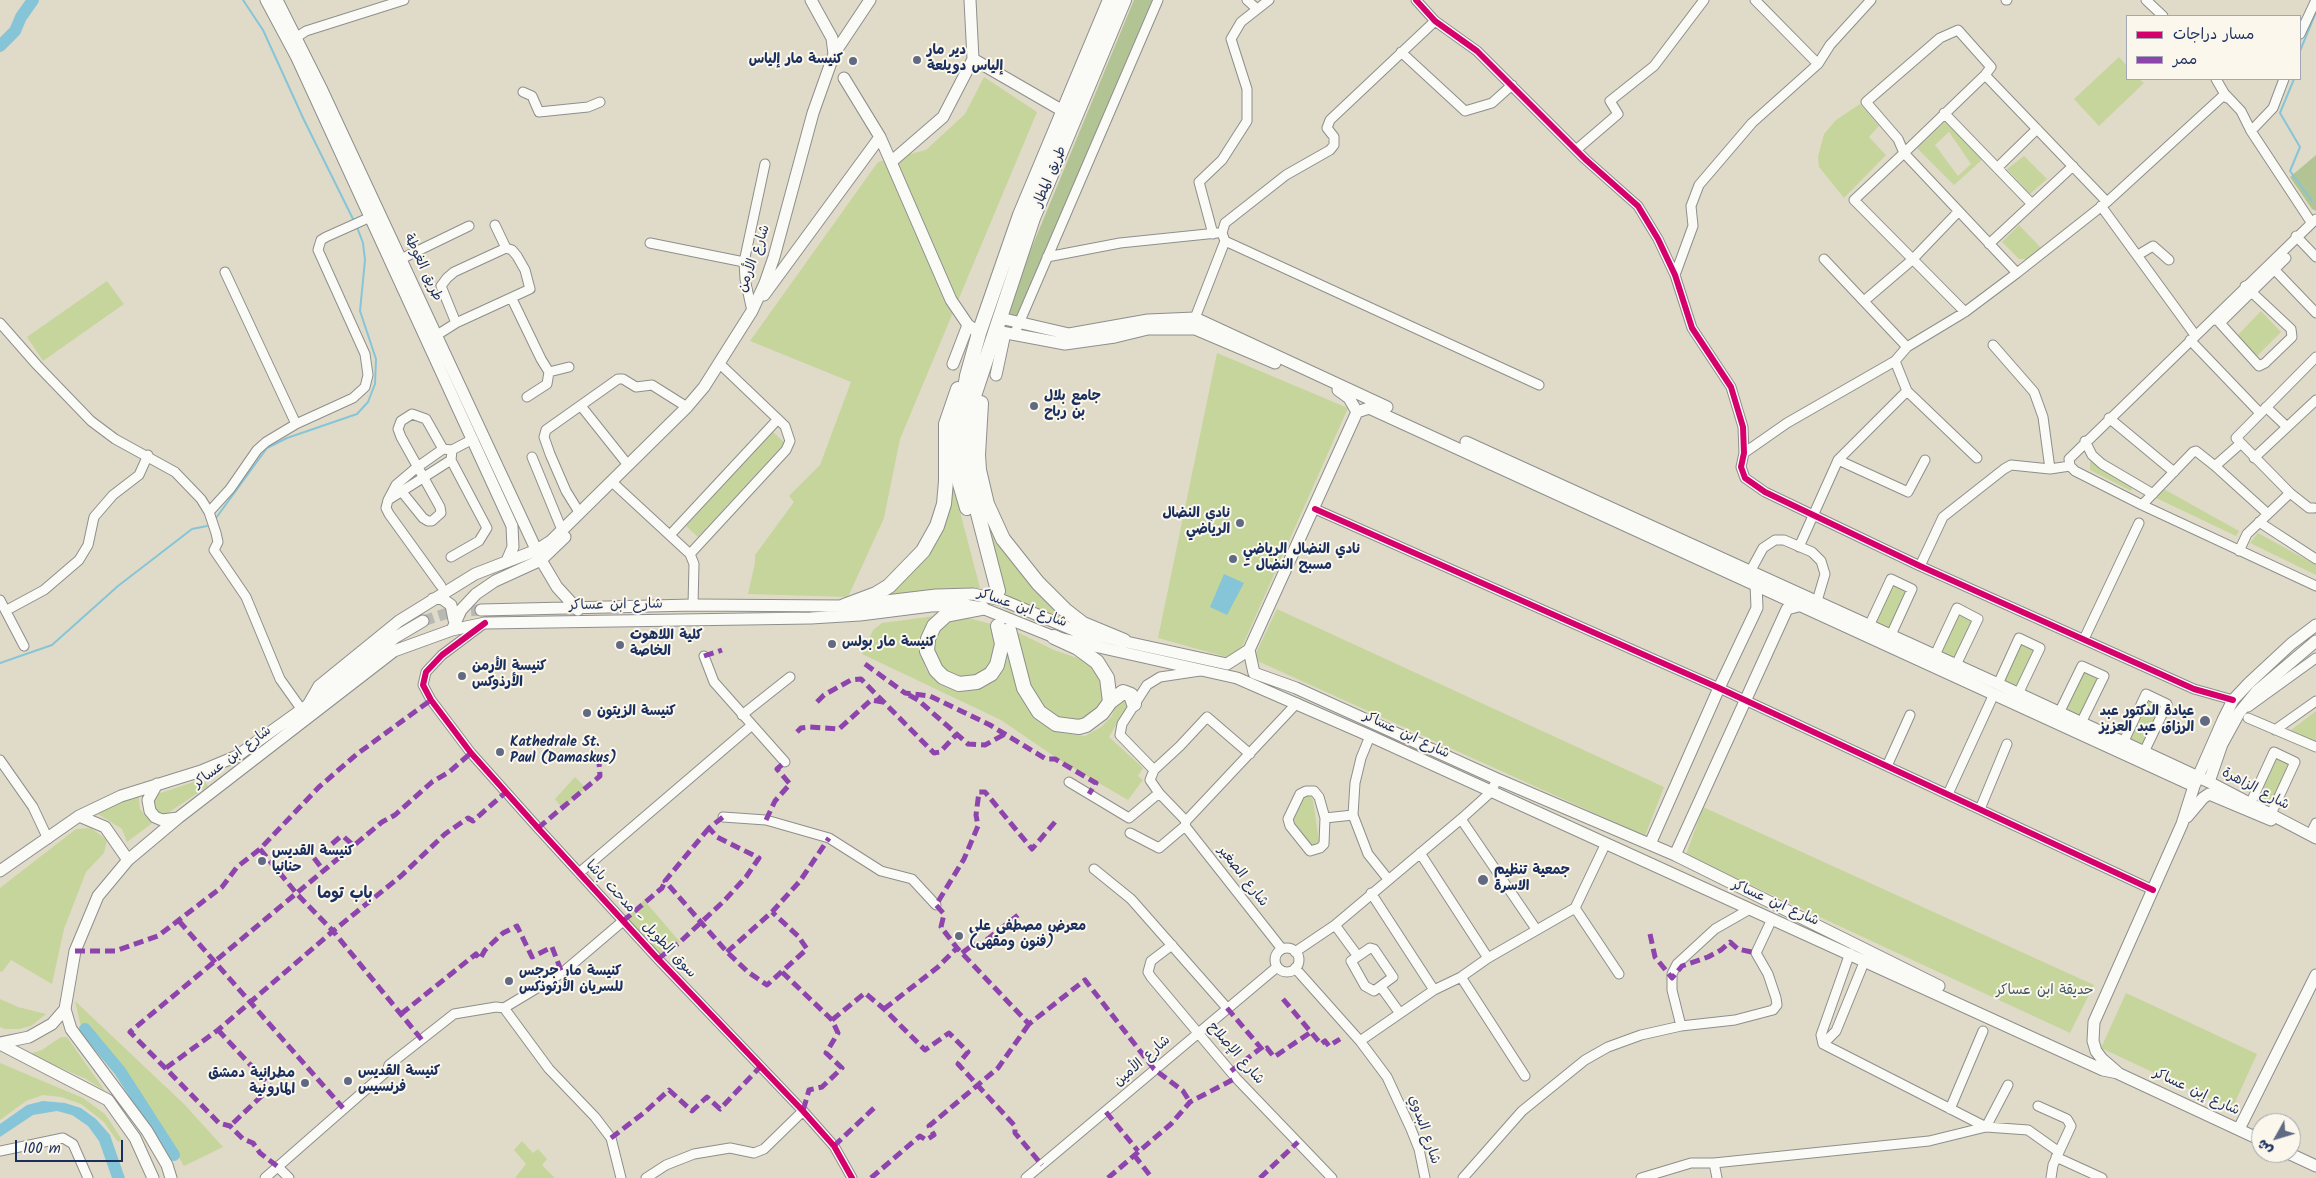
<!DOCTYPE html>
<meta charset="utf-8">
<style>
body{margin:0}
#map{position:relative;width:2316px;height:1178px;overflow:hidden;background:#e0dbc8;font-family:Kalam,"Playpen Sans Arabic",sans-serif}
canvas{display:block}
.legend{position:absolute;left:2126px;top:15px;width:175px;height:65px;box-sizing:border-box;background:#fbf7ec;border:1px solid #a1a7b3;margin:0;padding:6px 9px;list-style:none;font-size:15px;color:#1b2f5e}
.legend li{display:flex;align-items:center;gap:10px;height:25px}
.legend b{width:25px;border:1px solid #a1a7b3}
.north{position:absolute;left:2251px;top:1113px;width:50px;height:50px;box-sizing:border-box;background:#fbf7ec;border:1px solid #a1a7b3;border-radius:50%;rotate:231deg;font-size:14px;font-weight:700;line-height:20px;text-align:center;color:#1b2f5e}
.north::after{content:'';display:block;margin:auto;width:18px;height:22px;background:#606b83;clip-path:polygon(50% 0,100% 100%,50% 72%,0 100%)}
.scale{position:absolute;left:15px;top:1140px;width:108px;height:22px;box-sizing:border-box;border:2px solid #1b2f5e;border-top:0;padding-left:6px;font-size:15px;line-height:18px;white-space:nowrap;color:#1b2f5e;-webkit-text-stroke:4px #fbf7ec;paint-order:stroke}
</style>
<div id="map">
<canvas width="2316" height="1178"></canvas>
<ul class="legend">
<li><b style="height:6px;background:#d6006c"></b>مسار دراجات</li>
<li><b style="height:6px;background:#8e44ad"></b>ممر</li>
</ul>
<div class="north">ش</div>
<div class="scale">100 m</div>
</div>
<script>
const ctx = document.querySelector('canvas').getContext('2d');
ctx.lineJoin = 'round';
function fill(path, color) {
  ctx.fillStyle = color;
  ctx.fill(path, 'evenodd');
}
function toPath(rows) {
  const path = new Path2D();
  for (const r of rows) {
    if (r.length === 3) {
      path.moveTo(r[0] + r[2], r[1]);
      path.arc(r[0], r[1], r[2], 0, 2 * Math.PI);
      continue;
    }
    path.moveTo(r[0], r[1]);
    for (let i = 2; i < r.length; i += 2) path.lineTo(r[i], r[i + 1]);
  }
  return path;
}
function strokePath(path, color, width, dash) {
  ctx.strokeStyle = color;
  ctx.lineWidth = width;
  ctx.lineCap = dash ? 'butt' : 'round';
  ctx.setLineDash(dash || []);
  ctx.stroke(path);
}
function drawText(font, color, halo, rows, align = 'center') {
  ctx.font = font + ' Kalam,"Playpen Sans Arabic",sans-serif';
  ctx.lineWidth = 4;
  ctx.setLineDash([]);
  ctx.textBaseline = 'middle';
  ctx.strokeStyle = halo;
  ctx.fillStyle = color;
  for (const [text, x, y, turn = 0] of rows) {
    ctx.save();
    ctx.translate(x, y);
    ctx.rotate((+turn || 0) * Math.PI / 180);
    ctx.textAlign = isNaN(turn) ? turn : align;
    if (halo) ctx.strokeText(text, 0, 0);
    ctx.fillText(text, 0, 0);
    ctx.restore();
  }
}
fill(toPath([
 [2119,57,2127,66,2127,79,2139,79,2144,83,2099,126,2074,99],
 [984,77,1037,112,900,439,884,518,848,597,748,594,755,563,755,555,794,502,789,496,820,465,851,382,750,341,878,162,926,150,965,114],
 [1860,104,1879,126,1869,137,1886,155,1844,198,1819,167,1818,157,1824,134,1836,120],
 [1947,120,1984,158,1954,185,1917,148],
 [1949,132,1971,164,1958,176,1935,145],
 [2024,156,2047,179,2030,194,2007,169],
 [2019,225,2043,250,2031,259,2019,259,2002,242],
 [107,281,124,304,43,361,27,337],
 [2261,311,2281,332,2254,359,2234,339],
 [1217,353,1348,408,1241,649,1230,658,1158,638],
 [773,432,785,443,698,537,686,526],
 [2090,461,2133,486,2131,491,2090,470],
 [953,485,980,588,949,588,883,596,922,562,932,549,948,513],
 [2162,488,2239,531,2236,536,2154,497],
 [981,505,1085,629,1003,594],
 [2258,533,2316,565,2316,575,2250,543],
 [1893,582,1910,590,1891,630,1874,623],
 [1277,609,1664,787,1645,836,1253,659],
 [1959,612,1975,620,1956,660,1940,652],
 [935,616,923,634,921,652,926,670,940,684,959,692,980,689,996,679,1005,665,1009,648,1048,727,1061,733,1085,736,1101,727,1111,717,1121,696,1129,703,1109,737,1143,768,1138,776,1143,780,1128,800,1058,759,1001,720,862,654,873,630,882,623],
 [961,616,991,624,996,641,996,652,988,670,980,675,964,678,945,671,935,657,933,643,935,635,947,621],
 [1015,631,1054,650,1086,661,1095,669,1101,678,1103,697,1098,709,1081,721,1054,717,1042,706,1030,689],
 [2021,641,2037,649,2018,689,2002,682],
 [2084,670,2101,677,2082,718,2065,710],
 [2148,697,2164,705,2145,745,2129,738],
 [2316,711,2316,742,2291,730],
 [2276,756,2292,763,2273,804,2257,796],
 [575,777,586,788,562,808,555,799],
 [203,779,208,786,165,815,158,812,153,803,154,795],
 [138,791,140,809,148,819,155,821,127,842,122,829,98,814],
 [1303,795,1310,796,1313,800,1319,841,1314,845,1310,845,1293,822],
 [1703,807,2094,985,2070,1033,1686,855],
 [91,828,107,840,104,853,86,872,64,929,52,984,11,960,2,972,0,971,0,888,76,829],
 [644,900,680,942,658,959,623,921],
 [2126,993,2257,1054,2232,1109,2101,1048],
 [0,999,18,1007,46,1014,31,1026,19,1029,5,1029,0,1027],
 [75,1001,184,1104,223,1147,184,1166,146,1103,126,1075,82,1031],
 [61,1037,67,1037,105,1091,86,1079,29,1054,42,1050],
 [0,1063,83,1098,105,1114,122,1140,118,1142,104,1122,81,1104,61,1097,43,1095,26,1101,0,1120],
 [522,1141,533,1153,538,1149,547,1159,542,1165,555,1178,515,1178,526,1164,514,1150]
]), '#c6d59b');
fill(toPath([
 [1134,0,1158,0,1019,322,1006,319,1027,259],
 [2316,155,2316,211,2312,209,2290,177]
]), '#b2c493');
fill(toPath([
 [1224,574,1244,583,1227,615,1210,607],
 [43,1101,65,1103,81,1108,96,1119,110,1135,125,1178,112,1178,99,1141,88,1126,72,1115,57,1111,33,1115,0,1137,0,1124,27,1105]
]), '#86c5d7');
strokePath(toPath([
 [243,0,263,30,304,120,354,221],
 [2300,51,2316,12],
 [2294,79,2280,113,2300,147,2290,171,2312,201],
 [216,518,267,448,287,438,357,414,368,402,375,384,376,359,360,311,365,260,363,243,357,227],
 [0,663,52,645,118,586,192,529,207,526]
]), '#86c5d7', 2);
strokePath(toPath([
 [0,46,15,31,21,17,33,0],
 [85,1029,120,1071,174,1155]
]), '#86c5d7', 12);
strokePath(toPath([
 [423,621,451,612,481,610]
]), '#b9b9b3', 11, [11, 5.5]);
const minor = toPath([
 [1247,0,1257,9],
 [1416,0,1435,21,1477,51,1585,159,1638,206,1658,239,1675,275,1692,328,1731,387,1743,427,1744,453,1741,467,1745,478,1765,492,1920,566,2194,689,2233,700],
 [1755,0,1818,64],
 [2006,0,2007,0],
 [2146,0,2163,16],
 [2300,34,2316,0],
 [297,37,306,31,404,0],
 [1401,52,1465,111,1492,103,1512,85],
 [1985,75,1991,67,1958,30,1940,38,1866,102,1898,139,1904,153,1985,75,2107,202],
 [2216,79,2227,98],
 [523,92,532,96,539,112,588,107,600,102],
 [2225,94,2241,111,2251,131,2311,222],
 [1944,113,2032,204],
 [2251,131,2273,108,2284,79],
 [1576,150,1618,114,1610,101,1654,66,1704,0],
 [1997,168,2037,129],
 [2101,206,2195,335],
 [2316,219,2069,459,2070,466,2075,471,2142,505,2316,586],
 [1213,234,1199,182,1222,160,1247,121,1247,89,1231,39,1241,22,1269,0],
 [2296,236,2316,257],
 [1225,241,1539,385],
 [650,243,744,262],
 [1989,244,2073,166],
 [2138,255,2153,246,2169,260],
 [1047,257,1120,243,1217,233],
 [401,259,469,226],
 [1824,259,1907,347],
 [2271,266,2316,313],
 [225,272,296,424],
 [1675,275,1693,226,1691,206,1699,185,1752,123,1818,64,1830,45,1871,0],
 [512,299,541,359,549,372,547,384,527,397],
 [1864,301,1912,260,1958,212],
 [752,311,745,279,744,262,765,164],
 [1965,312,1854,200,1904,153,2017,273],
 [2214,320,2222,321,2286,258],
 [2219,322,2259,366,2265,363,2292,337,2291,329,2245,286],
 [0,323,37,365,91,421,115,439,175,472,201,499,209,512,216,533,218,542,214,550,246,597,280,679,302,710],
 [456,323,530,289,525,270,517,256,512,250,506,248,495,225],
 [1195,324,1195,318,1225,241,1222,233,1225,223,1286,175,1330,150,1334,145,1334,137,1327,128,1330,120,1435,21],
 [437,335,456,323,441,286,447,278,454,272,506,248],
 [1014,335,1158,0],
 [2190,340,2260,413],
 [1993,345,2034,392,2043,417,2050,469],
 [1895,361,1907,391,1977,458],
 [549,372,569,367],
 [581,406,628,465],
 [2266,407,2287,427],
 [2109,418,2174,472],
 [2085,441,2092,455,2102,464,2153,494],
 [1744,453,1787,423,1895,361,1907,347,1965,312,2017,273,2107,202,2225,94],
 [532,457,562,530],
 [2254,458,2316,400],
 [1838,460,1908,492,1925,460],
 [2215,466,2268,514],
 [611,481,690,554,694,564,693,605],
 [402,492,423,518,428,521,432,521,441,513,440,507,401,437,398,429,401,421,412,414,426,419,443,449],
 [2290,493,2309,508,2314,508],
 [388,500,451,460],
 [2142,505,2193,452,2196,451,2215,466,2240,444],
 [1315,509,1719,688,2153,890],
 [209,512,230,489,257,450,266,442,296,424,353,398,365,387,368,375,365,354,318,250,321,240,326,237,375,215],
 [579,512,566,491,550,454,544,437,546,430,618,379,623,379,636,387,652,385,687,407],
 [2259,522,2316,559],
 [670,535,778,419],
 [1799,547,1838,460,1907,391],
 [2239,551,2247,534,2290,493,2236,438,2316,357],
 [690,554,786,450,790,441,785,426,720,364],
 [451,557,479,541,487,528,451,460,452,450],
 [1920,566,1943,517,2004,469,2011,465,2050,469,2070,466],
 [1751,570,1763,548,1775,540,1784,540,1812,552,1821,561,1825,574,1817,601],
 [441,586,389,514,386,508,388,500,396,485,416,468,443,449,452,450,473,439],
 [0,600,24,646],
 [7,610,44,590,79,560,88,545,94,517,113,495,139,475,148,455],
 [482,625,442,655,426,672,423,685,431,700,471,753,538,828,658,959,803,1111,834,1146,852,1178],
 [1869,626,1891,579,1912,589,1891,635],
 [2084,639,2139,523],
 [1935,655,1957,608,1978,619,1956,665],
 [704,656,714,682,785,762],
 [1998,684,2019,638,2040,648,2018,694],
 [2248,707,2316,658],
 [2059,713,2082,666,2104,676,2081,723],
 [742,715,790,677],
 [2248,718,2316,747],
 [2275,730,2316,701],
 [1370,736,1361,758,1355,783,1353,815,1368,854,1388,879],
 [2123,743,2146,694,2167,704,2144,752],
 [0,760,33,807,48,839],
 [1887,766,1910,715],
 [1154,770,1180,746,1207,717,1250,754],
 [1069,782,1129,818,1159,793],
 [1314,791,1319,797,1325,818,1324,844,1320,848,1310,851,1290,826,1288,819,1300,794,1306,791,1314,791],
 [1948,794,1994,694],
 [2251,802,2274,752,2295,762,2271,814],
 [1980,809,2007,744],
 [723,817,766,820,829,838,881,871,912,879,936,905],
 [1325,818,1353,815],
 [1461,819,1536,929],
 [1186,821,1159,793,1150,780,1154,770,1120,735,1122,724,1147,685,1160,677,1200,671],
 [1186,821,1185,826,1282,949],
 [1186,821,1297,703],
 [1130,833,1159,848,1185,826],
 [2310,835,2316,823],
 [1420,853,1488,958],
 [1094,869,1131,899,1227,1008],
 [579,873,752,725],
 [1371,893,1434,990],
 [1575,908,1619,974],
 [1335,925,1357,955],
 [1172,945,1151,961,1148,972,1151,977,1236,1078,1332,1178],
 [1370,948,1374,949,1393,977,1374,991,1365,986,1351,961,1370,948],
 [1287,960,12],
 [1295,952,1335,925,1461,819,1491,792,1497,779],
 [1295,968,1360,1041,1387,1077,1411,1129,1419,1149,1425,1178],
 [1461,977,1525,1076],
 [1381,987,1399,1012],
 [504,1008,549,1069,595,1117,611,1138,621,1178],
 [1681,1026,1672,990,1672,974,1677,964,1715,929,1750,909],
 [1360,1041,1434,990,1461,977,1488,958,1575,908,1606,843],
 [1823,1044,1836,1031,1865,960],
 [2008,1085,1986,1127,2028,1130,2059,1152],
 [2038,1106,2067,1119,2071,1126,2053,1165,2051,1178],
 [1950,1109,1983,1031],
 [0,1151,63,1138,73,1144,88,1178],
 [2056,1157,2102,1178],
 [277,1166,289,1178],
 [265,1178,387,1071,389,1065,454,1014,496,1007,504,1008,562,973,623,921],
 [646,1178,666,1165,694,1154,730,1148,754,1153,764,1149,803,1111],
 [1026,1178,1277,967],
 [1463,1178,1522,1111,1585,1060,1608,1047,1641,1035,1681,1026,1735,1020,1773,1010,1777,1005,1776,998,1768,974,1756,953,1772,919],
 [1641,1178,1691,1163,1714,1163],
 [1717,1178,1714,1163,1929,1141,1986,1127,1823,1044,1821,1035,1850,953]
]);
const major = toPath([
 [266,0,297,58,512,526,513,547,507,561],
 [277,0,322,90,541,560,557,587,578,610],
 [834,54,870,0],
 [973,59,1063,111],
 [844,78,880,137],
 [891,162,951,300,968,325,979,333],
 [764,295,880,137,891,162,943,117,973,59,970,0],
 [1000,318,1069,334,1148,320,1195,318,1387,407],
 [996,331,1065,344,1115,337,1148,329,1195,329,1275,363],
 [953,364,968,325],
 [996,375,1005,333],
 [1338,390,1349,398,1357,412],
 [1466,442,1998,684,2209,782,2316,838],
 [433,599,441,598,451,605,454,620],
 [481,610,693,605,844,606,936,595,973,594,1002,600,1076,631,1227,664,1249,650,1357,412,1369,408,2194,786],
 [452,630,461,610,476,594,495,581,541,560,565,537],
 [1249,650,1254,673,1296,688,1497,779,1675,855,1939,986],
 [308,705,319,686,399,621,475,574,537,550,551,541,687,407,704,387,752,311,765,283,774,257,813,113,834,54,832,38,811,0],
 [2209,782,2222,744,2239,713,2257,691,2316,641],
 [157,784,148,800,150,811,155,817,162,820,178,818],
 [79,816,105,827,128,860],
 [2187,817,2203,798,2209,794,2271,820],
 [1650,844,1719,688,1757,608,1756,584],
 [1675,855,1787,609,1802,605],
 [0,871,79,816,121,796,201,771,237,756,308,705,396,637,423,621],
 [0,1043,29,1037,52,1024,65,1009],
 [0,1044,108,1100,135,1138,153,1178],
 [2113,1071,2261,1140],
 [2117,1072,2102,1059,2096,1051,2093,1041,2094,1022,2182,824,2194,786,2223,720,2233,700,2249,683,2291,644,2316,625],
 [2239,1129,2316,975],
 [2288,1153,2316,1166],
 [171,1178,167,1165,147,1131,71,1029,65,1009,75,951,98,896,128,860,178,818,394,651,452,630,485,623,811,618,860,615,931,606,965,605,982,608,1054,637,1237,678,1370,736,2103,1070,2118,1073]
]);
const highway = toPath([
 [981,403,978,455,979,470,987,504,1003,539,1038,583,1065,610,1083,624,1124,641],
 [967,508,960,484,958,430,967,376,979,333,1020,215,1110,0],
 [998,591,967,471,966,445,972,402,1033,218,1124,0],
 [844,606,876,594,889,586,923,551,937,526,944,504,946,481,946,424,958,389],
 [982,608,946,615,934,626,928,639,927,651,936,670,943,677,959,684,977,682,991,674,997,665,1002,644,998,626],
 [1009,630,1024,688,1039,712,1056,724,1079,727,1086,725,1102,713,1110,702,1107,678,1097,662,1078,648,1054,637],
 [1110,702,1123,692,1131,695,1134,704]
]);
strokePath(minor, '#8e8f8d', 11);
strokePath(major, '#8e8f8d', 13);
strokePath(highway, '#8e8f8d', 16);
strokePath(minor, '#fafaf7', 9);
strokePath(major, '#fafaf7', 11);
strokePath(highway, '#fafaf7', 14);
strokePath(toPath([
 [704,656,722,650],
 [865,664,905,693,930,696,990,725,1046,759,1055,759,1096,783,1089,794],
 [909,695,918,700,968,744,985,745,1005,734],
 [817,702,824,695,851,680,861,679,934,753,940,752,957,734],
 [797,732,801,728,809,727,839,729,871,700,883,702],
 [766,820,775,801,790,784,777,769,785,762],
 [1055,822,1032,849,985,792,979,792,976,815,978,826,964,859,936,905,944,914,941,927,957,948,1029,1024,1085,980,1154,1069,1183,1091,1190,1102],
 [538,828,600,776,599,763],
 [709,828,665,881,727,952,748,972,767,985,807,949,798,936,772,912],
 [332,844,340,837,344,837,354,846],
 [260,849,297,894,333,931,422,1040],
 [314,858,324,871],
 [179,921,343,1108],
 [623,921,662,888,665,881],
 [1650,934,1655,957,1672,978,1682,966,1708,957,1721,950,1730,942,1738,949,1756,953],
 [75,951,115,951,158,936,222,887,237,867,260,849,319,787,357,754,431,700],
 [727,952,772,912,800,881,829,838],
 [962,953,974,944,979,946,1018,915],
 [658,959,680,942,724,901,746,877,759,858,717,837,709,828,723,817],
 [782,972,832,1020,838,1033,826,1053,842,1068,822,1087,809,1090,803,1111],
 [1283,999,1321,1044,1325,1041,1329,1046,1340,1039],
 [1227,1008,1261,1048,1263,1051,1267,1048,1274,1057,1311,1032],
 [884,1009,938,967,957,948],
 [401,1014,476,954,480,959,485,950,503,933,517,926,532,957,552,947,562,973],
 [832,1020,865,993,884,1009,925,1050,949,1033,968,1052,958,1064,1015,1126,1015,1133,1042,1165],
 [218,1030,271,1087,230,1126],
 [166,1068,218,1030,333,931,401,876,445,834,468,818,473,821,506,792],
 [1231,1071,1261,1048],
 [1106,1112,1138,1151],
 [611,1138,645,1112,669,1090,692,1111,707,1097,720,1109,761,1066],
 [834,1146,874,1108],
 [1134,1155,1152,1178],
 [277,1166,260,1153,253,1143,243,1139,230,1126,219,1123,130,1032,382,822,395,815,432,782,449,772,471,753],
 [871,1178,920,1136,926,1140,934,1135,929,1126,998,1068,1029,1024],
 [1108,1178,1171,1124,1190,1102,1236,1078],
 [1260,1178,1298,1142]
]), '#8e44ad', 5, [10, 5]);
strokePath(toPath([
 [1416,0,1435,21,1477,51,1585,159,1638,206,1658,239,1675,275,1692,328,1731,387,1743,427,1744,453,1741,467,1745,478,1765,492,1920,566,2194,689,2233,700],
 [1315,509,1719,688,2153,890],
 [485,623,442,655,426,672,423,685,431,700,471,753,538,828,658,959,803,1111,834,1146,852,1178]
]), '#d6006c', 6);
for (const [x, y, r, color] of [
 [917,60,5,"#606b83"],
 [853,61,5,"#606b83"],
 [1034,406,5,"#606b83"],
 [1240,523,5,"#606b83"],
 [1233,559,5,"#606b83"],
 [832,644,5,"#606b83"],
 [620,645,5,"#606b83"],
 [462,676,5,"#606b83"],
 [587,713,5,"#606b83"],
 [2205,721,6,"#606b83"],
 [500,752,5,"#606b83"],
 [262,861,5,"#606b83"],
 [1483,880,6,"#606b83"],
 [959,936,5,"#606b83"],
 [509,981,5,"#606b83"],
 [348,1081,5,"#606b83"],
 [305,1083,5,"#606b83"]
]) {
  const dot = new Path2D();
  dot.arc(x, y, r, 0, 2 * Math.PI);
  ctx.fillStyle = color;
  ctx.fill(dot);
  strokePath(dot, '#fbf7ec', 2);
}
drawText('bold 14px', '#1b2f5e', '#fbf7ec', [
 ["دير مار",927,52],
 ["إلياس دويلعة",927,68],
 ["كنيسة مار إلياس",843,61,"right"],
 ["جامع بلال",1044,398],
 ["بن رباح",1044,414],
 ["نادي النضال",1230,515,"right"],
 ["الرياضي",1230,531,"right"],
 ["نادي النضال الرياضي",1243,551],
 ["- مسبح النضال",1243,567],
 ["كلية اللاهوت",630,637],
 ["الخاصة",630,653],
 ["كنيسة مار بولس",842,644],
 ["كنيسة الأرمن",472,668],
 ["الأرذوكس",472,684],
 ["كنيسة الزيتون",597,713],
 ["عيادة الدكتور عبد",2194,713,"right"],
 ["الرزاق عبد العزيز",2194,729,"right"],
 ["Kathedrale St.",510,744],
 ["Paul (Damaskus)",510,760],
 ["كنيسة القديس",272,853],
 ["حنانيا",272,869],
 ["جمعية تنظيم",1494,872],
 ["الاسرة",1494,888],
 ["معرض مصطفى علي",969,928],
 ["(فنون ومقهى)",969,944],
 ["كنيسة مار جرجس",519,973],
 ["للسريان الأرثوذكس",519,989],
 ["كنيسة القديس",358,1073],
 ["فرنسيس",358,1089],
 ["مطرانية دمشق",295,1075,"right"],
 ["المارونية",295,1091,"right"]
], 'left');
drawText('14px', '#1b2f5e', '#fbf7ec', [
 ["طريق المطار",1051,177,-67],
 ["شارع الأرمن",755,259,-70],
 ["طريق الغوطة",422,268,65],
 ["شارع ابن عساكر",616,606,-1],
 ["شارع ابن عساكر",1022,609,19],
 ["شارع ابن عساكر",1406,736,25],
 ["شارع ابن عساكر",233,758,-37],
 ["شارع الزاهرة",2255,790,28],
 ["شارع الصغير",1242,877,52],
 ["شارع ابن عساكر",1775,904,24],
 ["سوق الطويل - مدحت باشا",640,920,47],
 ["شارع الإصلاح",1235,1054,49],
 ["شارع الأمين",1143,1062,-41],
 ["شارع إبن عساكر",2196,1093,25],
 ["شارع البدوي",1423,1130,71]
]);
drawText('14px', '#405764', '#fbf7ec', [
 ["حديقة ابن عساكر",2045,992]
]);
drawText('bold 16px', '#1b2f5e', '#fbf7ec', [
 ["باب توما",345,895]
]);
</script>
